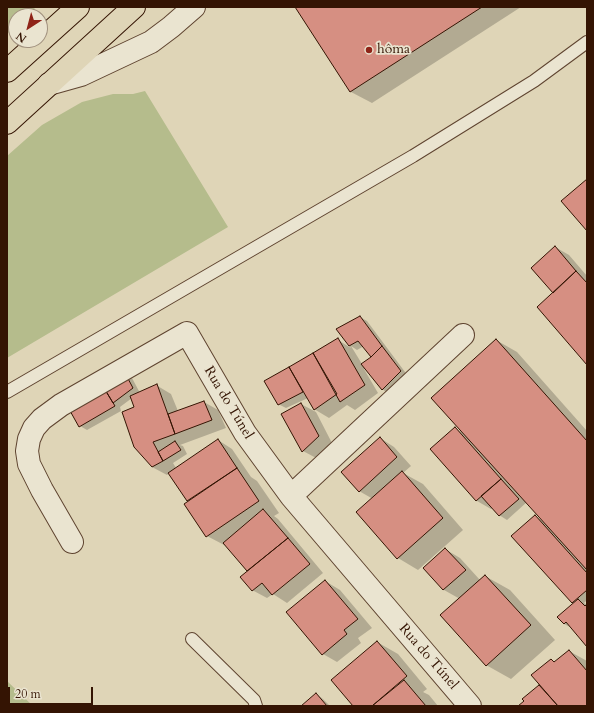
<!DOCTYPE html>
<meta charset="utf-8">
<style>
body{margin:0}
#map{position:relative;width:594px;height:713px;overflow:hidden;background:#dfd5b7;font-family:Cardo,serif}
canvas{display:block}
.frame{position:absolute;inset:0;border:8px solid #341403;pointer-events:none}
.north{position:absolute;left:8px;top:8px;width:40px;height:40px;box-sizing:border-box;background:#eae4d0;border:1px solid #a1917e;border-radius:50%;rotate:216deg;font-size:11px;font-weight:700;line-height:16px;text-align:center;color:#341403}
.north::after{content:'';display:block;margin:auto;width:14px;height:18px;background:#8f2418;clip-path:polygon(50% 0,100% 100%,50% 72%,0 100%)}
.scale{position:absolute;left:8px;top:687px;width:85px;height:18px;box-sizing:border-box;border:2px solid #341403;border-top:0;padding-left:5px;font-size:12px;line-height:14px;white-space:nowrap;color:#341403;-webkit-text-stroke:3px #eae4d0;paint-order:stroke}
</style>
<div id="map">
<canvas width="594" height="713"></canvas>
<div class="frame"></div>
<div class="north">N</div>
<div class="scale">20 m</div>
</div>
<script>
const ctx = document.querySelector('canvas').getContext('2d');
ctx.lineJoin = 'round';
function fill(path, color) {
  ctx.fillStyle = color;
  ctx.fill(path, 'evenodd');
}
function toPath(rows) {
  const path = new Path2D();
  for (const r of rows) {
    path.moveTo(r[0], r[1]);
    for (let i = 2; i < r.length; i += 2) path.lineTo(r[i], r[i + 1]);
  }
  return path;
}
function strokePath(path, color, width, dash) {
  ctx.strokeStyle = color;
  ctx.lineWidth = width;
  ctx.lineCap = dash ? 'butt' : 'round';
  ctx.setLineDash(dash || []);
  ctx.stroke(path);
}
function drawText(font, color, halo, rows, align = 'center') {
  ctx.font = font + ' Cardo,serif';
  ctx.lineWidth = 3.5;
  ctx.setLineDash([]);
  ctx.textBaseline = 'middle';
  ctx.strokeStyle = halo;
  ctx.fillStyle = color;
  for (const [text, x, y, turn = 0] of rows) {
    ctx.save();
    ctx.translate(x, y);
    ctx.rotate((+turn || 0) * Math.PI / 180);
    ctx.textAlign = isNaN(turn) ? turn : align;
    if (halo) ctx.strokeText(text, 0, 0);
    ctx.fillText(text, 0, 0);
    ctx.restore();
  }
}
fill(toPath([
 [7,7,36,7,27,16,16,16,16,26,7,34],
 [145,91,228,227,7,358,7,156,42,125,82,102,113,94,133,94],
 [7,681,33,706,7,706]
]), '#b5bc8c');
fill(toPath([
 [296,7,521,7,372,103,351,92],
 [555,247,569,255,587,276,587,363,554,293],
 [360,317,367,321,408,376,389,394,382,389,365,368,364,369,378,393,355,410,347,405,329,418,314,409,308,398,286,408,278,404,265,382,338,340,351,348,337,329],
 [351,346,357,350,364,346,372,357,362,364],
 [496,340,517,352,587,431,587,600,584,603,587,605,587,646,572,628,564,624,559,617,574,604,512,536,535,516,543,521,527,502,507,520,499,515,493,508,491,509,477,501,431,449,455,428,463,433],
 [125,374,132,378,140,393,156,385,171,394,178,411,204,402,218,410,226,428,180,445,183,446,187,454,173,463,176,468,218,440,232,449,251,477,257,481,279,513,274,516,278,519,323,573,287,603,273,594,267,598,252,590,249,571,228,547,207,536,188,502,169,473,167,475,152,467,132,398,120,407,121,411,87,430,80,426],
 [301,404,316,412,333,445,318,459,303,451,283,414],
 [380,438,394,447,411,466,403,473,423,484,463,530,418,570,398,558,373,499,359,491],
 [445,549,460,558,480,580,485,576,510,590,555,640,511,679,486,665,460,599,444,590,425,568],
 [325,581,340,590,372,628,358,638,361,643,337,662,323,654],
 [377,642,398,654,427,689,423,692,429,695,438,706,354,706],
 [569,651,587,661,587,706,520,706,526,701,524,699,541,685,551,660,555,662],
 [316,694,323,699,330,706,303,706]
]), '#0003');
const building = toPath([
 [295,7,482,7,350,92,295,7],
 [587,179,587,231,561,201,587,179],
 [555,246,576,271,553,293,531,268,555,246],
 [576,271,587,283,587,365,537,307,576,271],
 [360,316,382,346,371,357,358,341,349,346,336,329,360,316],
 [338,338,365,385,340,402,313,353,338,338],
 [496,339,587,441,587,570,431,398,496,339],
 [382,346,401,371,382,390,361,364,371,357,382,346],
 [313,353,337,394,314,410,289,367,313,353],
 [289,367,303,392,278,405,264,381,289,367],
 [125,373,133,388,113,403,104,388,125,373],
 [157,384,175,434,153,442,163,461,152,467,134,447,122,412,134,407,130,396,157,384],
 [104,388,115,406,79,427,69,409,104,388],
 [204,401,212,420,175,434,168,414,204,401],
 [301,403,319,436,302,452,281,414,301,403],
 [455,427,501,479,476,501,430,449,455,427],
 [380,437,397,457,359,492,341,472,380,437],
 [218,439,237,468,187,501,168,473,218,439],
 [175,441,181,450,163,461,158,452,175,441],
 [237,468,259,501,206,537,184,504,237,468],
 [402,471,443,518,397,559,356,512,402,471],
 [501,479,519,499,499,516,481,496,501,479],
 [263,509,288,538,247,571,223,543,263,509],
 [535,515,587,573,587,590,572,603,511,536,535,515],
 [288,538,310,564,272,595,262,583,252,591,240,577,288,538],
 [445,548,466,570,443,590,423,568,445,548],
 [485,575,531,625,486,666,440,615,485,575],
 [325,580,358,619,344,630,347,634,322,655,286,612,325,580],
 [578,599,585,606,587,604,587,647,566,622,564,624,557,617,578,599],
 [377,641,407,676,372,706,353,706,331,680,377,641],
 [569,650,587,671,587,706,558,706,531,675,551,659,554,662,569,650],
 [404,680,426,706,372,706,404,680],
 [539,685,558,706,518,706,524,701,522,699,539,685],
 [316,693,327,706,301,706,316,693]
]);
fill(building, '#d68f82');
strokePath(building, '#341403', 1);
const lane = toPath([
 [7,392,413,156,534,81,587,42],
 [192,639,254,700,256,706]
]);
const street = toPath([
 [49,84,81,75,151,42,171,27,194,7],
 [291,496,463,335],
 [72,542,42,490,29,464,27,451,29,439,34,428,42,419,61,405,187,333,245,433,291,496,470,706]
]);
const primary = toPath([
 [7,71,78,7],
 [7,123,134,7]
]);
strokePath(lane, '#5f4430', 14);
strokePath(street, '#5f4430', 24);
strokePath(primary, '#341403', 24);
strokePath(lane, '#eae4d0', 12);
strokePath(street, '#eae4d0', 22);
strokePath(primary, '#dfd5b7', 22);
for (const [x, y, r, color] of [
 [369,50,4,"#8f2418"]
]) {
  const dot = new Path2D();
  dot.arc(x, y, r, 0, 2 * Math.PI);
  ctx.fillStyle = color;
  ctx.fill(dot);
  strokePath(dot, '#eae4d0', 1.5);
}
drawText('14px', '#341403', '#eae4d0', [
 ["hôma",377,50]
], 'left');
drawText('14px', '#341403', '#eae4d0', [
 ["Rua do Túnel",228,403,59],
 ["Rua do Túnel",428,657,49]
]);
</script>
